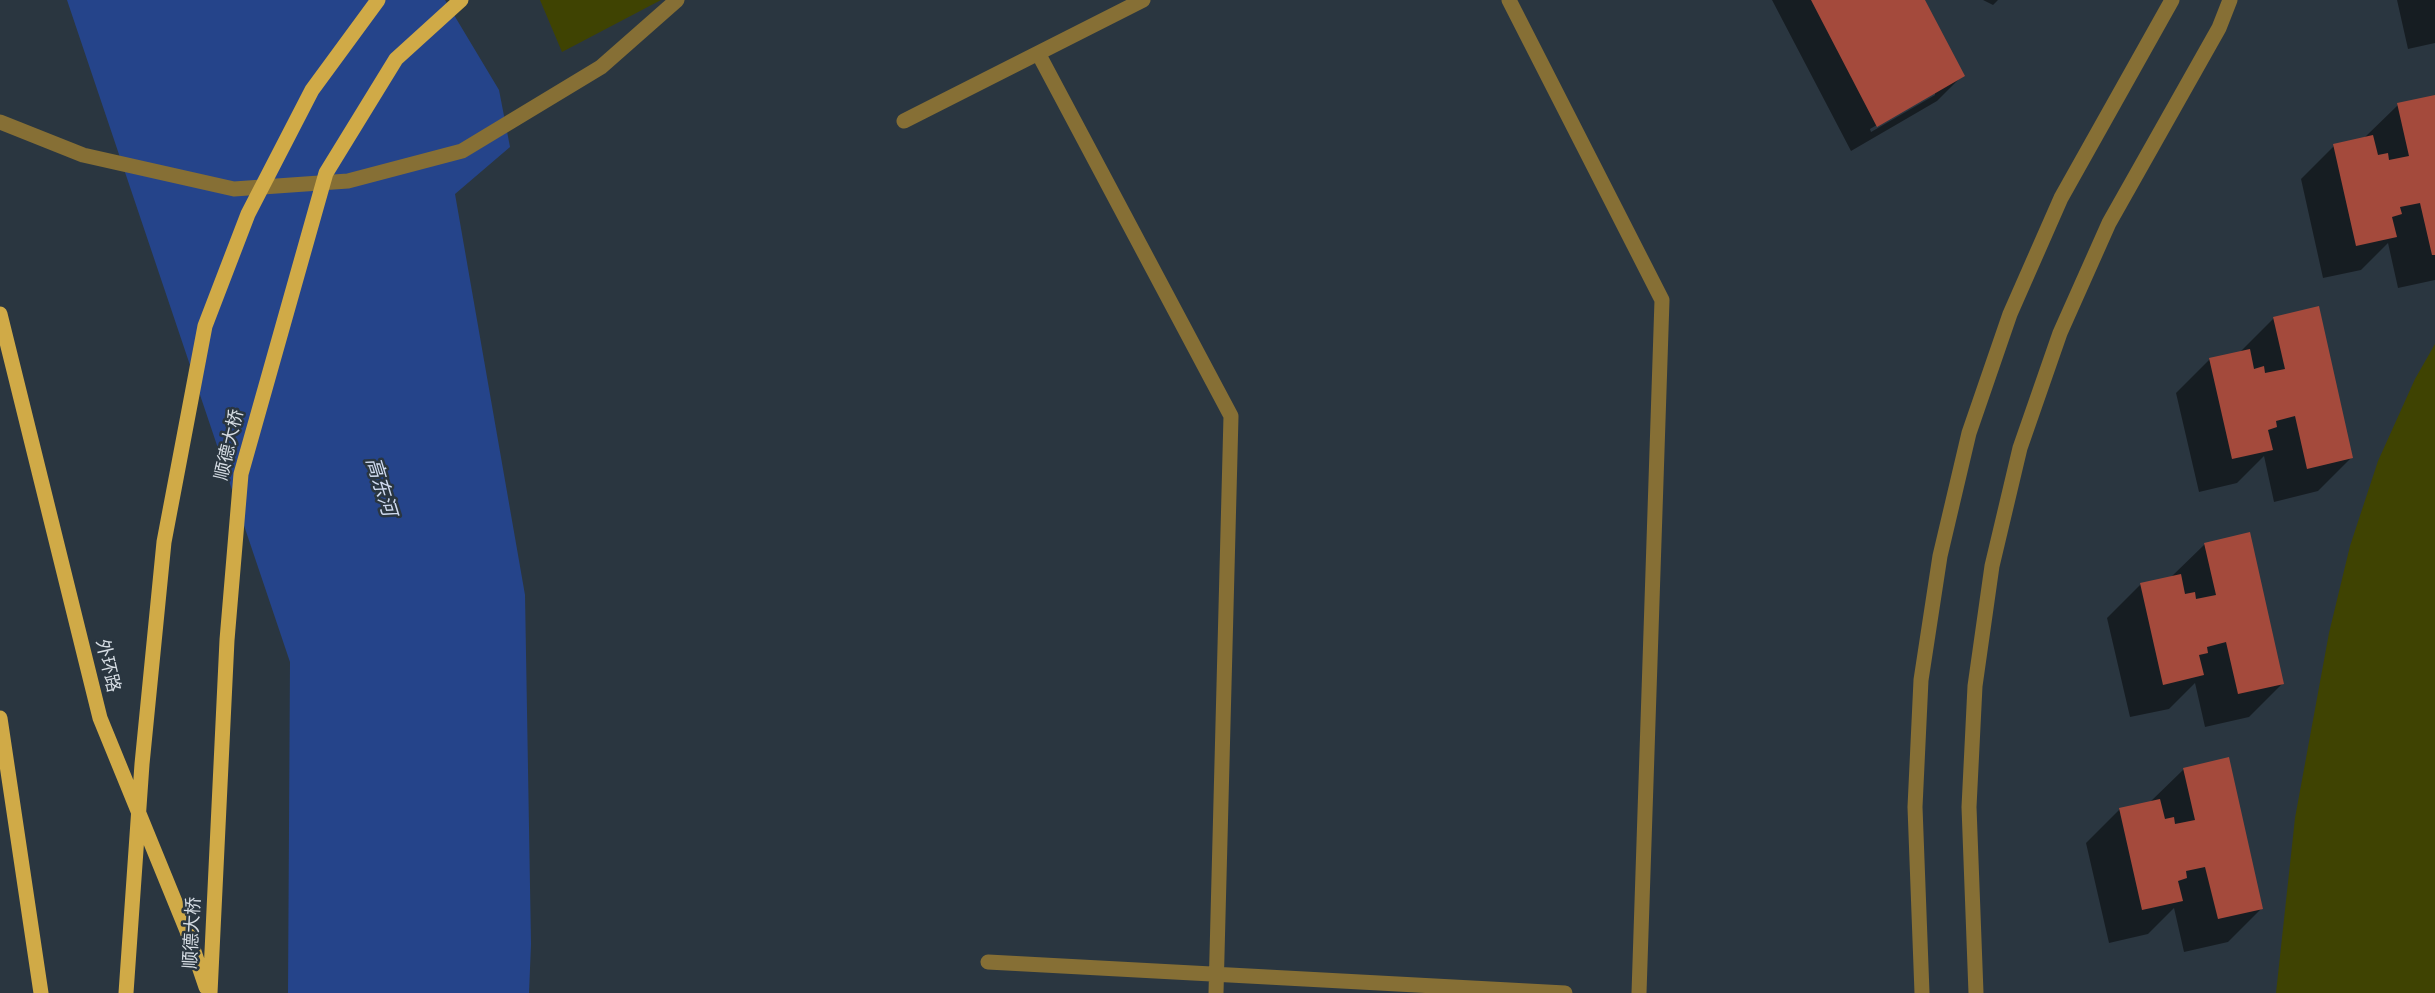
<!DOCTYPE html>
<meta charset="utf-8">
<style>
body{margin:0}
canvas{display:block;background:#2a3640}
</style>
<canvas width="2435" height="993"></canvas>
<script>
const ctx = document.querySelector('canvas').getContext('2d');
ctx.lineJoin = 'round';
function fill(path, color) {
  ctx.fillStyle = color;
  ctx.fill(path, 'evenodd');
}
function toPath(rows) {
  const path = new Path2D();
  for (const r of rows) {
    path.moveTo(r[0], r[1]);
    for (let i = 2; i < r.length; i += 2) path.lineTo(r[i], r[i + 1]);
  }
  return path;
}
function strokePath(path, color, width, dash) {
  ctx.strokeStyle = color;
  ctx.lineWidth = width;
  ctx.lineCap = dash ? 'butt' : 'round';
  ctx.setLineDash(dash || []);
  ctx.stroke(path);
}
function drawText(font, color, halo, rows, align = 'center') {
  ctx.font = font + ' "Varela Round","Noto Sans SC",sans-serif';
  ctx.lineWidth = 5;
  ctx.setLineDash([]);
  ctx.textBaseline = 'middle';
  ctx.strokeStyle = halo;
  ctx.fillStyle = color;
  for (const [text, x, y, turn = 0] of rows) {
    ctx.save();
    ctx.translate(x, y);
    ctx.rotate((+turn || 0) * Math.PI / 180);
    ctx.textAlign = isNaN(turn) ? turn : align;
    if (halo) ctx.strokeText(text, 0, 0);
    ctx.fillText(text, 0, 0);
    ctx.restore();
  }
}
fill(toPath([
 [540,0,661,0,562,52],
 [2435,344,2435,993,2276,993,2295,818,2329,633,2350,546,2378,461,2415,379]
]), '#3f4302');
fill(toPath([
 [67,0,445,0,499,90,510,147,455,194,525,595,531,944,529,993,288,993,290,662]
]), '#25448a');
fill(toPath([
 [1772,0,1924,0,1963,75,1937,101,1851,151],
 [1935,91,1935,95,1871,132,1870,129],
 [1983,0,1998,0,1993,5],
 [2397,0,2435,0,2435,43,2408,49],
 [2435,96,2435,280,2398,288,2388,243,2361,270,2323,278,2301,179,2334,146,2364,138,2398,105],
 [2274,318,2351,458,2318,491,2274,502,2264,456,2237,483,2199,492,2176,393,2210,359,2240,352],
 [2205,544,2282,684,2249,717,2205,727,2195,683,2169,709,2130,717,2107,618,2141,584,2171,577],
 [2184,769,2261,909,2228,942,2184,952,2174,908,2148,934,2109,943,2086,843,2120,809,2150,802]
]), '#0007');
fill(toPath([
 [1811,0,1925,0,1965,76,1877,127],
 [2435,95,2435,255,2432,255,2420,203,2400,207,2402,214,2392,217,2397,237,2356,246,2333,144,2373,135,2378,155,2388,153,2389,160,2409,156,2397,103],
 [2319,306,2353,458,2307,469,2295,416,2276,421,2277,427,2268,430,2273,450,2232,459,2209,358,2250,349,2254,369,2264,366,2265,373,2285,369,2273,317],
 [2250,532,2284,684,2238,694,2226,642,2207,647,2208,653,2199,655,2204,675,2163,685,2140,583,2181,574,2185,594,2195,592,2196,599,2216,595,2204,543],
 [2229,757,2263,909,2218,919,2205,867,2186,871,2187,878,2178,881,2183,901,2142,910,2119,808,2160,799,2165,819,2174,817,2175,824,2195,820,2183,768]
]), '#a44a3c');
strokePath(toPath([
 [1509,0,1662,300,1639,993],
 [1038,53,1231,416,1216,993],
 [904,121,1143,0],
 [0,122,83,155,234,189,348,181,462,151,601,67,677,0],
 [988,962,1565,993],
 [1922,993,1915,807,1921,680,1940,556,1969,433,2010,314,2061,198,2172,0],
 [1976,993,1969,807,1975,686,1992,566,2020,448,2060,333,2109,223,2219,28,2230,0]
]), '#866f35', 15);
strokePath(toPath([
 [0,314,100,718,187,931,206,987],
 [0,718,41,993],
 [126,993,142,764,164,542,205,326,248,214,312,90,378,0],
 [210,993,227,640,241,474,326,173,396,59,461,0]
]), '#d0aa47', 15);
drawText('18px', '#d5dce3', '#2a3640', [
 ["顺德大桥",230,445,-77],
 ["外环路",107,666,77],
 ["顺德大桥",193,933,-87]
]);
drawText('italic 20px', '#cfdaee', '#2a3640', [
 ["高东河",380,487,73]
]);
</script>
